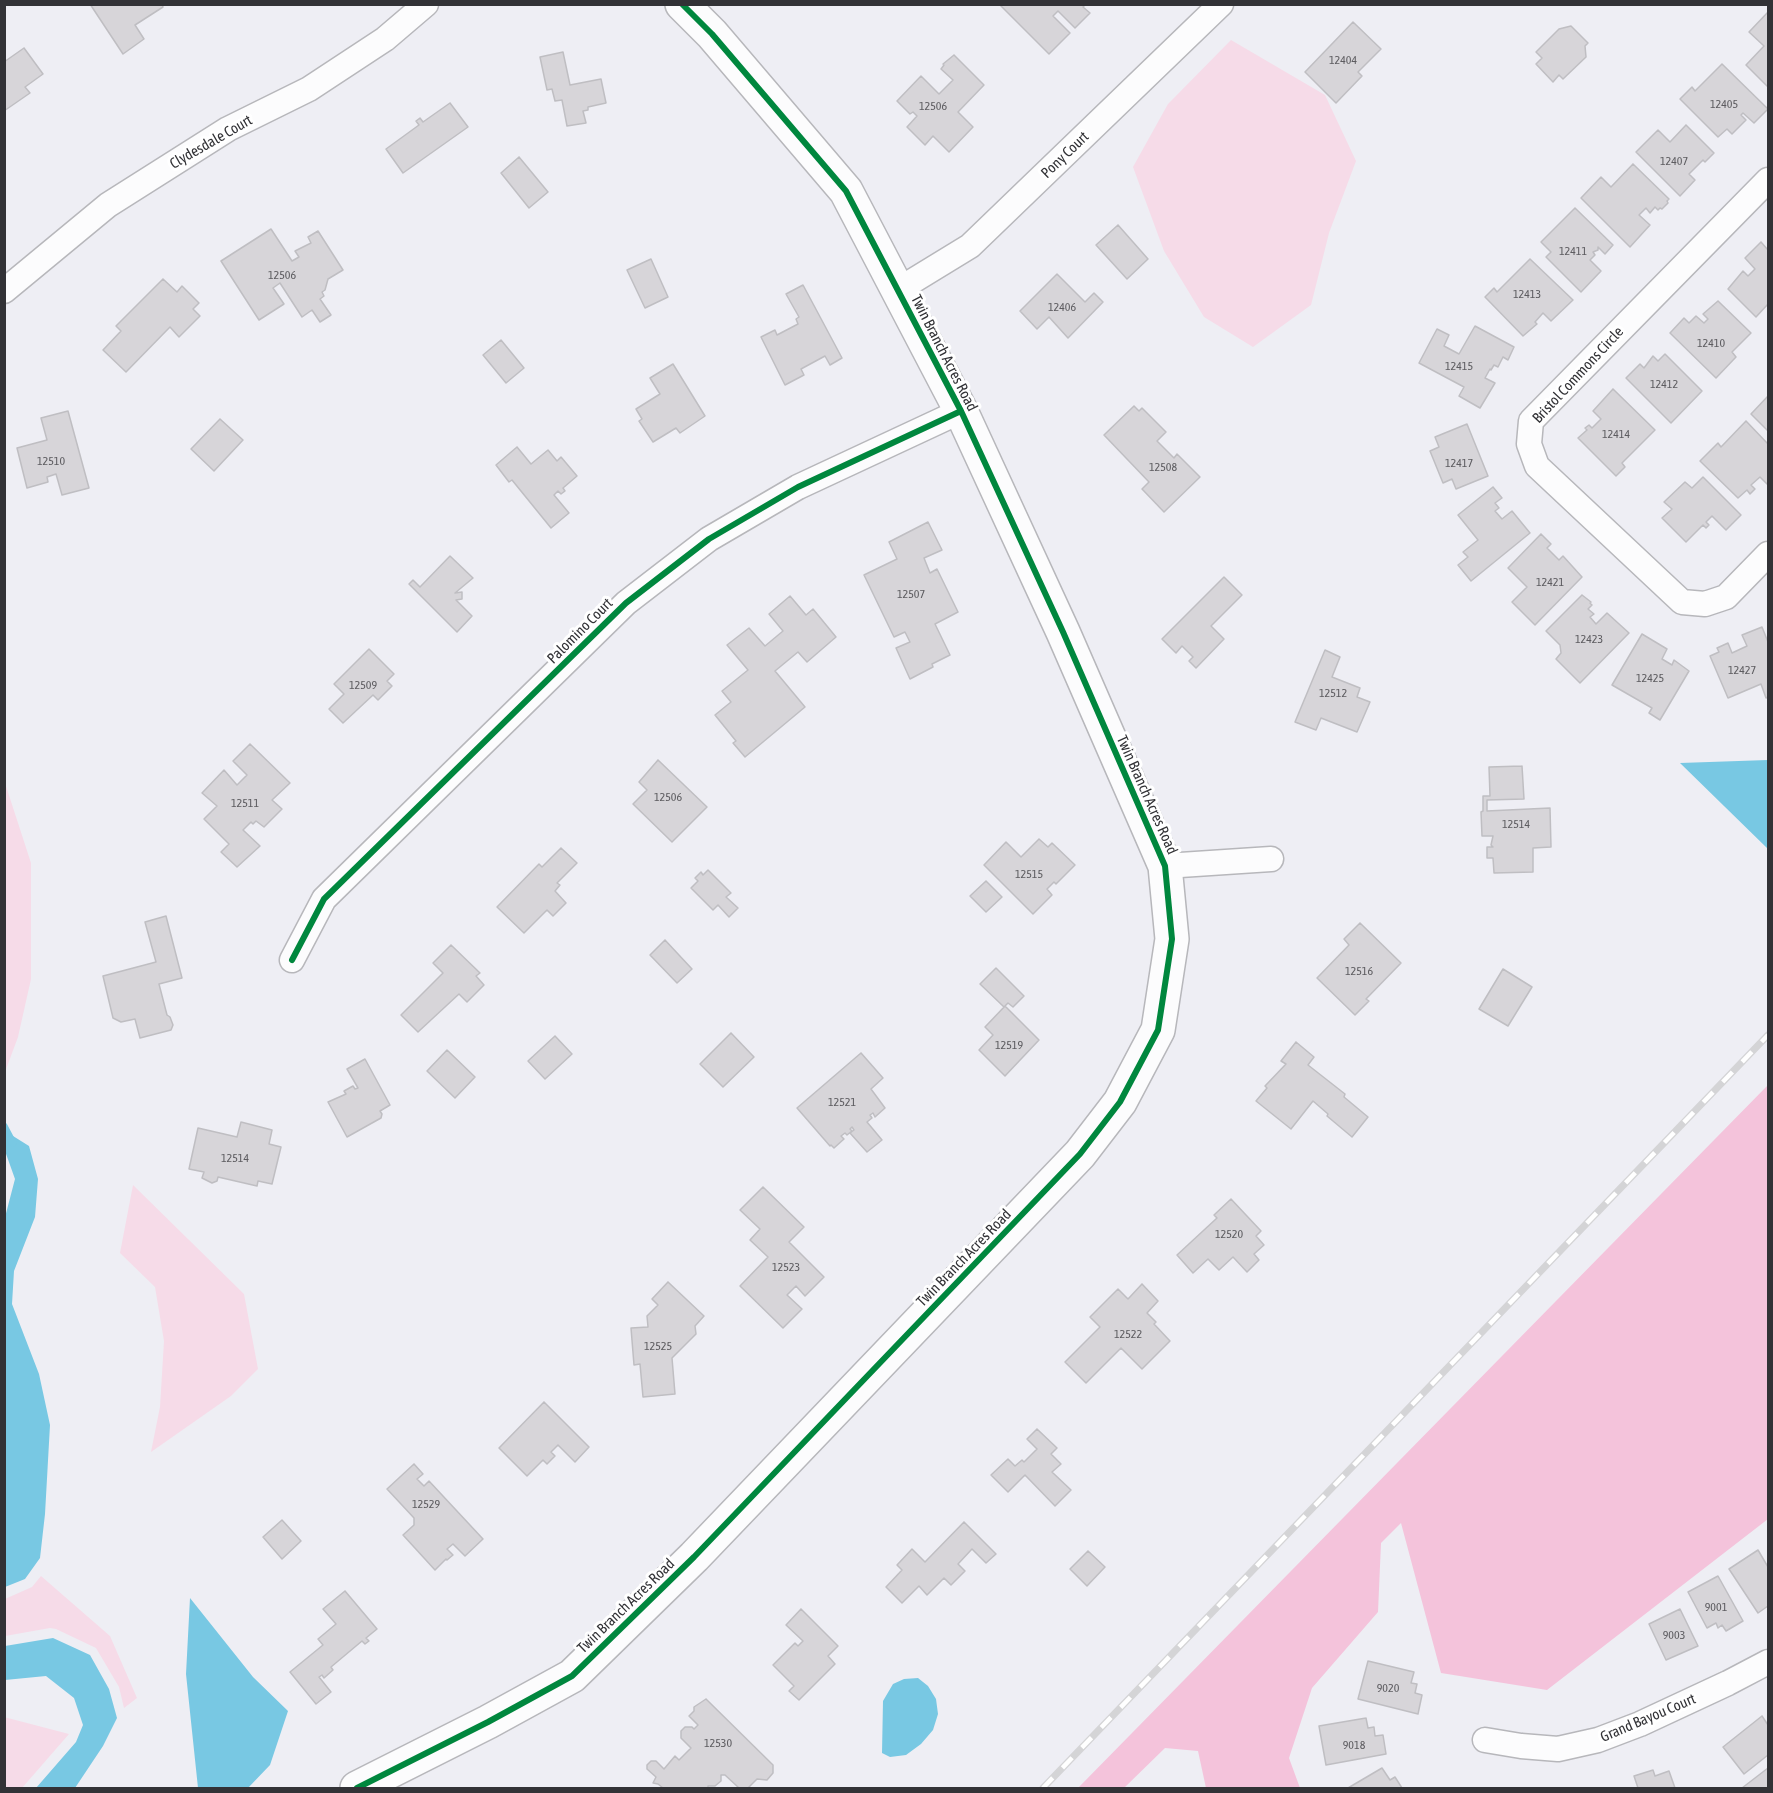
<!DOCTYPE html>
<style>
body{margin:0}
#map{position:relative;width:1773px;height:1793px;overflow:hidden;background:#eeeef4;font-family:"Asap Condensed",sans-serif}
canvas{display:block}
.frame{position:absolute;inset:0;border:6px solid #323236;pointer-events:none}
</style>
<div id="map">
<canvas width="1773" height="1793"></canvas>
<div class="frame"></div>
</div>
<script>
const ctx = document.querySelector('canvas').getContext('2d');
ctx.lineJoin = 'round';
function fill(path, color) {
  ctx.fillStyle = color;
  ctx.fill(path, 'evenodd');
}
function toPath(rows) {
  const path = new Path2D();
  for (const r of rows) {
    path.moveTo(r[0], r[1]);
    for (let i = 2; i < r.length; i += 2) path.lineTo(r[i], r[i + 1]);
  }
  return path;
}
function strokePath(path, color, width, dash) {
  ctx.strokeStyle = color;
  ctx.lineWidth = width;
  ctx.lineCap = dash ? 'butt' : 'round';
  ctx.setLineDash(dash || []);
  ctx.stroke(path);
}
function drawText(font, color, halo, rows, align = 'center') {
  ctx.font = font + ' "Asap Condensed",sans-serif';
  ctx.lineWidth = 6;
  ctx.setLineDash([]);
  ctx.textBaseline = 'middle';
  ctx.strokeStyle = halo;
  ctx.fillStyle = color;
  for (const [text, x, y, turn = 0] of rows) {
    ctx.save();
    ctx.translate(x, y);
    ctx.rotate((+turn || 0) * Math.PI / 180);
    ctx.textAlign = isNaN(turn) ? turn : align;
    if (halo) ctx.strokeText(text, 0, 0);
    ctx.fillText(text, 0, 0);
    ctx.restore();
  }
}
fill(toPath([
 [1231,40,1325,95,1356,161,1329,233,1311,305,1253,347,1204,317,1164,251,1133,167,1168,104],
 [5,783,31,863,31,979,18,1037,5,1072],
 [133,1185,244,1294,258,1369,231,1396,151,1452,160,1407,164,1341,155,1287,120,1253],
 [41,1576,110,1636,137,1698,124,1708,119,1687,96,1648,56,1629,50,1628,5,1636,5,1599,32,1587],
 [4,1717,69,1734,22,1788,5,1788]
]), '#f6dbe8');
fill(toPath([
 [1768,1085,1768,1519,1547,1690,1441,1673,1401,1523,1381,1543,1378,1612,1312,1688,1289,1758,1300,1788,1206,1788,1198,1751,1165,1748,1124,1788,1078,1788]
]), '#f4c3db');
fill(toPath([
 [1768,760,1768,849,1680,763],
 [5,1135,13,1136,29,1146,38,1179,35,1217,14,1271,12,1304,39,1374,50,1425,45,1514,40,1558,25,1579,5,1587,4,1221,15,1179,5,1151],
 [190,1598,253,1677,288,1711,270,1765,248,1788,198,1788,186,1674],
 [53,1638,90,1655,109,1689,117,1718,103,1746,75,1788,36,1788,76,1742,83,1725,74,1698,46,1676,5,1680,5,1646],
 [918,1678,928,1686,936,1699,938,1714,933,1730,921,1744,906,1755,890,1757,882,1753,883,1701,893,1684,904,1679]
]), '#78c8e3');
strokePath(toPath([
 [4,1126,13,1143]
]), '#78c8e3', 7);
const building = toPath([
 [90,4,162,4,163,7,135,25,144,39,123,54,90,4],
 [999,4,1086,4,1083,7,1090,13,1075,28,1058,11,1053,16,1070,33,1049,54,999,4],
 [1768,12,1768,87,1746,65,1764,46,1749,32,1768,12],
 [1353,22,1381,49,1358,72,1362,76,1336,103,1305,72,1353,22],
 [1571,26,1588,43,1585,46,1586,57,1563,79,1559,75,1553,82,1536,64,1542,58,1536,52,1559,29,1571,26],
 [24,48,43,74,25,87,30,93,4,111,4,62,24,48],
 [563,52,570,85,601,79,606,103,588,107,588,110,583,111,586,123,567,126,562,100,555,101,552,89,547,90,540,57,563,52],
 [954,55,984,85,958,112,973,127,949,152,933,136,925,145,907,127,917,116,913,112,910,114,897,101,921,76,939,94,953,80,941,69,944,65,943,64,954,55],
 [1722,64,1768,109,1754,123,1743,113,1741,115,1746,120,1732,134,1727,129,1718,137,1680,99,1692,87,1695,91,1722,64],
 [450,103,468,127,403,173,386,149,419,125,416,121,420,118,423,122,450,103],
 [1686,125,1714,153,1705,162,1703,160,1689,174,1695,180,1680,196,1636,152,1658,130,1670,142,1686,125],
 [519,157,548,192,529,208,501,173,519,157],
 [1633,164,1669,199,1667,201,1668,203,1662,209,1660,208,1658,210,1655,207,1650,213,1646,208,1639,215,1650,225,1630,247,1581,198,1601,177,1611,187,1633,164],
 [1575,208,1613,245,1605,254,1598,247,1598,250,1593,252,1595,255,1590,260,1601,271,1581,292,1546,257,1551,252,1541,242,1575,208],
 [1118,225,1148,259,1127,279,1096,245,1118,225],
 [271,229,292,261,299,257,295,251,311,243,308,237,318,231,343,270,328,279,325,290,322,292,324,296,320,299,331,315,320,322,312,310,302,317,280,283,273,288,284,304,259,320,221,261,271,229],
 [1761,242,1768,250,1768,304,1756,317,1728,289,1743,271,1748,276,1755,269,1745,258,1761,242],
 [651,259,668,297,645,308,627,270,651,259],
 [1530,259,1573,300,1551,321,1543,313,1535,322,1537,324,1523,336,1485,297,1494,288,1497,292,1530,259],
 [1057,274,1085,302,1094,293,1103,302,1068,338,1049,317,1037,329,1020,311,1057,274],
 [163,279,177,292,182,286,199,303,193,309,200,316,179,337,170,327,126,372,103,350,121,331,116,326,163,279],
 [803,285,842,358,830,365,825,356,801,369,804,375,785,385,761,337,775,330,777,335,798,324,796,319,799,317,786,294,803,285],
 [1718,301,1751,333,1732,352,1736,357,1716,378,1670,333,1684,318,1689,323,1696,316,1704,323,1708,319,1703,314,1718,301],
 [1475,326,1514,347,1508,360,1503,357,1498,367,1494,365,1491,370,1490,369,1485,378,1495,383,1480,408,1459,396,1464,387,1419,363,1437,329,1449,335,1444,346,1459,354,1475,326],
 [501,340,524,368,506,383,483,355,501,340],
 [1665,354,1702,391,1671,423,1626,378,1640,364,1644,368,1653,356,1658,361,1665,354],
 [673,364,705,416,680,433,676,428,653,442,639,421,642,419,636,409,660,394,650,378,673,364],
 [1613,389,1655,430,1622,463,1625,467,1616,476,1578,438,1587,430,1585,428,1589,425,1592,428,1601,419,1593,411,1613,389],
 [1768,396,1768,431,1751,414,1768,396],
 [1134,406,1139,411,1142,408,1166,432,1157,441,1174,458,1177,454,1200,477,1164,512,1142,489,1149,482,1104,435,1134,406],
 [68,411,89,488,62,495,56,474,47,477,48,482,27,488,17,448,47,440,41,418,68,411],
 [220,419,243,440,214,471,191,449,220,419],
 [1746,421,1768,444,1768,482,1767,484,1760,477,1751,485,1755,489,1750,494,1747,490,1738,498,1700,461,1718,443,1721,447,1746,421],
 [1467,424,1488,476,1456,489,1452,479,1443,483,1430,451,1439,447,1435,437,1467,424],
 [517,447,531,464,548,450,557,461,561,457,577,476,563,488,565,491,561,494,558,491,554,495,569,513,551,528,512,480,509,482,496,465,517,447],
 [1703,477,1741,515,1726,530,1712,516,1706,522,1709,525,1706,528,1703,525,1686,542,1662,518,1672,509,1664,502,1685,482,1692,488,1703,477],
 [1493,487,1502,498,1495,503,1499,508,1495,511,1502,519,1512,511,1530,533,1471,581,1458,565,1468,557,1463,552,1478,540,1458,515,1493,487],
 [928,522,942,550,924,558,930,573,937,569,958,612,935,624,950,655,932,664,933,667,910,679,896,648,910,642,905,632,894,637,864,575,897,559,889,542,928,522],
 [1541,534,1551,544,1547,548,1559,560,1563,556,1582,577,1535,625,1512,602,1527,587,1508,568,1541,534],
 [450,556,473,578,455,593,462,592,462,599,456,600,472,616,457,632,409,584,413,580,420,587,450,556],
 [1224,577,1242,595,1211,626,1224,639,1196,668,1189,661,1193,657,1182,646,1176,653,1162,639,1224,577],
 [1582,595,1591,602,1590,603,1592,605,1588,609,1594,614,1590,617,1596,624,1607,613,1629,633,1580,683,1556,659,1561,653,1560,645,1546,631,1582,595],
 [790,596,806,615,813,609,836,637,807,662,798,652,775,671,805,707,745,757,733,743,736,741,715,715,731,702,722,691,748,670,727,645,749,628,765,646,783,631,769,614,790,596],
 [1762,627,1768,642,1768,697,1766,698,1761,684,1728,698,1710,656,1719,652,1717,648,1728,643,1732,653,1747,646,1742,635,1762,627],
 [1642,634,1667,649,1662,659,1672,665,1674,660,1689,671,1660,720,1649,713,1652,708,1612,685,1642,634],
 [369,649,394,674,387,681,392,686,378,700,373,695,343,723,329,709,344,694,334,684,369,649],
 [1325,650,1340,657,1332,677,1360,688,1357,697,1370,702,1357,732,1321,718,1316,730,1295,722,1325,650],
 [250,744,290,783,272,800,282,809,264,827,256,821,253,824,251,822,243,830,260,846,237,867,221,852,229,844,204,819,217,806,202,793,224,770,237,785,247,775,233,761,250,744],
 [658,760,707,807,672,842,633,804,647,790,639,782,658,760],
 [1522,766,1524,799,1487,800,1487,811,1550,808,1551,847,1533,848,1533,872,1494,873,1493,858,1487,858,1487,847,1493,847,1491,845,1493,836,1482,836,1481,812,1483,811,1483,796,1490,796,1489,767,1522,766],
 [1039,839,1048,847,1052,843,1075,865,1056,884,1054,882,1047,889,1052,895,1033,914,984,865,1006,842,1021,857,1039,839],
 [561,848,577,863,557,883,560,885,555,891,566,903,553,916,547,910,524,933,497,907,539,864,542,867,561,848],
 [708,870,731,893,726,897,738,908,729,917,718,905,713,910,691,888,698,881,695,878,701,872,703,875,708,870],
 [986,881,1002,897,986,912,970,896,986,881],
 [166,916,182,978,159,984,167,1015,170,1017,173,1025,171,1030,140,1038,135,1019,121,1022,113,1018,103,976,156,962,145,922,166,916],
 [1360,923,1401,963,1366,999,1369,1001,1355,1015,1317,978,1349,945,1344,939,1360,923],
 [665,940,692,969,677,983,650,955,665,940],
 [451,945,480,973,476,976,484,985,467,1002,459,994,418,1032,401,1015,443,973,433,963,451,945],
 [996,968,1024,996,1013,1007,1008,1003,1004,1007,980,984,996,968],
 [1503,969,1532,987,1508,1026,1479,1009,1503,969],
 [1005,1006,1039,1040,1005,1076,979,1050,993,1035,985,1027,1005,1006],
 [731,1033,754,1057,723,1087,700,1064,731,1033],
 [555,1036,572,1054,545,1079,528,1061,555,1036],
 [1296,1042,1314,1057,1308,1065,1345,1094,1344,1097,1368,1117,1352,1137,1327,1116,1328,1114,1313,1101,1291,1129,1256,1101,1267,1088,1265,1086,1286,1064,1281,1061,1296,1042],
 [447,1050,475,1077,455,1098,427,1071,447,1050],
 [861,1053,883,1078,871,1089,885,1108,875,1117,873,1113,870,1115,872,1118,867,1122,882,1140,867,1152,850,1133,854,1130,852,1127,850,1129,852,1131,847,1135,845,1133,841,1136,844,1139,834,1148,831,1145,830,1146,797,1108,861,1053],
 [365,1059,390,1105,380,1111,382,1114,381,1118,347,1137,328,1102,346,1094,344,1091,353,1086,355,1089,358,1088,347,1069,365,1059],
 [241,1122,272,1130,269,1144,281,1147,272,1184,258,1181,257,1186,218,1177,217,1181,212,1183,202,1178,204,1172,189,1169,198,1128,237,1137,241,1122],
 [763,1187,804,1227,789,1242,824,1277,805,1296,796,1286,787,1295,802,1309,783,1328,740,1286,768,1257,750,1240,760,1229,740,1210,763,1187],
 [1231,1199,1261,1231,1256,1236,1264,1245,1254,1254,1259,1260,1247,1272,1233,1257,1219,1270,1208,1259,1193,1273,1177,1255,1217,1218,1214,1215,1231,1199],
 [668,1282,704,1316,695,1326,696,1334,672,1358,675,1394,643,1397,640,1364,634,1365,631,1328,648,1327,647,1316,658,1305,652,1299,668,1282],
 [1142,1284,1158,1301,1147,1313,1156,1322,1154,1324,1170,1341,1142,1369,1121,1348,1086,1383,1065,1362,1100,1327,1090,1317,1118,1289,1128,1299,1142,1284],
 [544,1402,589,1447,575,1462,558,1445,551,1452,555,1456,547,1464,543,1460,527,1476,499,1448,544,1402],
 [1037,1429,1057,1448,1051,1454,1061,1464,1052,1472,1071,1490,1055,1506,1025,1475,1008,1492,991,1475,1008,1459,1015,1466,1022,1460,1024,1462,1037,1449,1027,1439,1037,1429],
 [414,1464,423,1474,417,1479,424,1486,429,1481,483,1539,465,1556,453,1544,447,1549,453,1555,447,1560,446,1559,435,1570,403,1535,414,1525,414,1518,387,1489,414,1464],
 [282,1520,301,1541,282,1559,263,1537,282,1520],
 [964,1522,996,1554,986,1563,972,1549,958,1564,965,1571,951,1585,944,1578,927,1595,919,1586,902,1603,886,1587,902,1570,897,1565,912,1549,925,1562,964,1522],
 [1758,1550,1768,1567,1768,1606,1758,1613,1729,1569,1758,1550],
 [1088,1551,1105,1567,1087,1586,1070,1569,1088,1551],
 [1718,1576,1743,1621,1726,1631,1722,1625,1718,1628,1716,1623,1707,1628,1688,1592,1718,1576],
 [345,1591,377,1629,366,1638,369,1641,365,1644,362,1641,331,1667,333,1670,324,1678,322,1675,319,1677,331,1692,316,1704,290,1672,323,1645,318,1639,336,1624,323,1609,345,1591],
 [801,1609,838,1646,828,1656,835,1664,799,1700,789,1691,794,1686,773,1665,795,1643,798,1646,803,1641,786,1625,801,1609],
 [1680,1609,1698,1646,1666,1660,1649,1624,1680,1609],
 [1368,1661,1414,1672,1411,1683,1417,1684,1415,1693,1422,1695,1418,1714,1358,1699,1368,1661],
 [706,1699,773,1765,773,1773,767,1780,757,1779,748,1788,739,1788,725,1775,721,1775,721,1781,715,1786,708,1786,708,1788,663,1788,658,1784,653,1783,656,1777,647,1769,647,1765,651,1761,656,1761,664,1769,675,1756,679,1760,691,1748,681,1738,681,1731,685,1727,692,1727,694,1729,698,1725,689,1716,694,1711,694,1707,706,1699],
 [1762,1716,1768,1725,1768,1755,1744,1774,1723,1747,1762,1716],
 [1366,1718,1368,1728,1374,1727,1375,1736,1383,1735,1386,1754,1326,1765,1319,1726,1366,1718],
 [1382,1768,1390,1780,1395,1777,1402,1788,1348,1788,1382,1768],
 [1768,1768,1768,1788,1742,1788,1768,1768],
 [1653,1770,1655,1776,1669,1771,1675,1788,1638,1788,1634,1776,1653,1770]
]);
fill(building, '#d7d5d9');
strokePath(building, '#bfbec2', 1.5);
const street = toPath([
 [1768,180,1531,421,1529,444,1537,466,1682,602,1705,604,1726,597,1768,554],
 [898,290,970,246,1221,4],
 [4,291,108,205,228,129,309,89,385,39,426,4],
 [1165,866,1271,859],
 [292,960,324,899,626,603,709,539,798,487,961,411],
 [1485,1740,1521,1746,1558,1749,1598,1740,1640,1724,1728,1683,1768,1662]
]);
const secondary = toPath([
 [357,1788,488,1722,572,1676,694,1557,1080,1154,1120,1102,1158,1030,1172,939,1165,866,1063,632,961,411,846,191,712,34,682,4]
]);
strokePath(street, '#b7b7bb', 27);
strokePath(secondary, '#b7b7bb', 36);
strokePath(street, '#fcfcfd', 24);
strokePath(secondary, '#fcfcfd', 33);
const rail = toPath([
 [1043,1788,1768,1035]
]);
strokePath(rail, '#d4d4d6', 7);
strokePath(rail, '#fff', 4.5, [14]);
strokePath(toPath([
 [292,960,324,899,626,603,709,539,798,487,961,411],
 [357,1788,488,1722,572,1676,694,1557,1080,1154,1120,1102,1158,1030,1172,939,1165,866,1063,632,961,411,846,191,712,34,682,4]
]), '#00873e', 6);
drawText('12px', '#5d5c60', null, [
 ["12404",1343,60],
 ["12405",1724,104],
 ["12506",933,106],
 ["12407",1674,161],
 ["12411",1573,251],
 ["12506",282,275],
 ["12413",1527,294],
 ["12406",1062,307],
 ["12410",1711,343],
 ["12415",1459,366],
 ["12412",1664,384],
 ["12414",1616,434],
 ["12510",51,461],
 ["12417",1459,463],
 ["12508",1163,467],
 ["12421",1550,582],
 ["12507",911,594],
 ["12423",1589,639],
 ["12427",1742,670],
 ["12425",1650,678],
 ["12509",363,685],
 ["12512",1333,693],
 ["12506",668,797],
 ["12511",245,803],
 ["12514",1516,824],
 ["12515",1029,874],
 ["12516",1359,971],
 ["12519",1009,1045],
 ["12521",842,1102],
 ["12514",235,1158],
 ["12520",1229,1234],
 ["12523",786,1267],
 ["12522",1128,1334],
 ["12525",658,1346],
 ["12529",426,1504],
 ["9001",1716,1607],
 ["9003",1674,1635],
 ["9020",1388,1688],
 ["12530",718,1743],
 ["9018",1354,1745]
]);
drawText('15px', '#323236', '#fff', [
 ["Clydesdale Court",211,142,-30],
 ["Pony Court",1065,155,-44],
 ["Twin Branch Acres Road",944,353,63],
 ["Bristol Commons Circle",1578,375,-47],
 ["Palomino Court",580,631,-45],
 ["Twin Branch Acres Road",1147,795,66],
 ["Twin Branch Acres Road",964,1258,-46],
 ["Twin Branch Acres Road",626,1606,-44],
 ["Grand Bayou Court",1648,1718,-23]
]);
</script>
